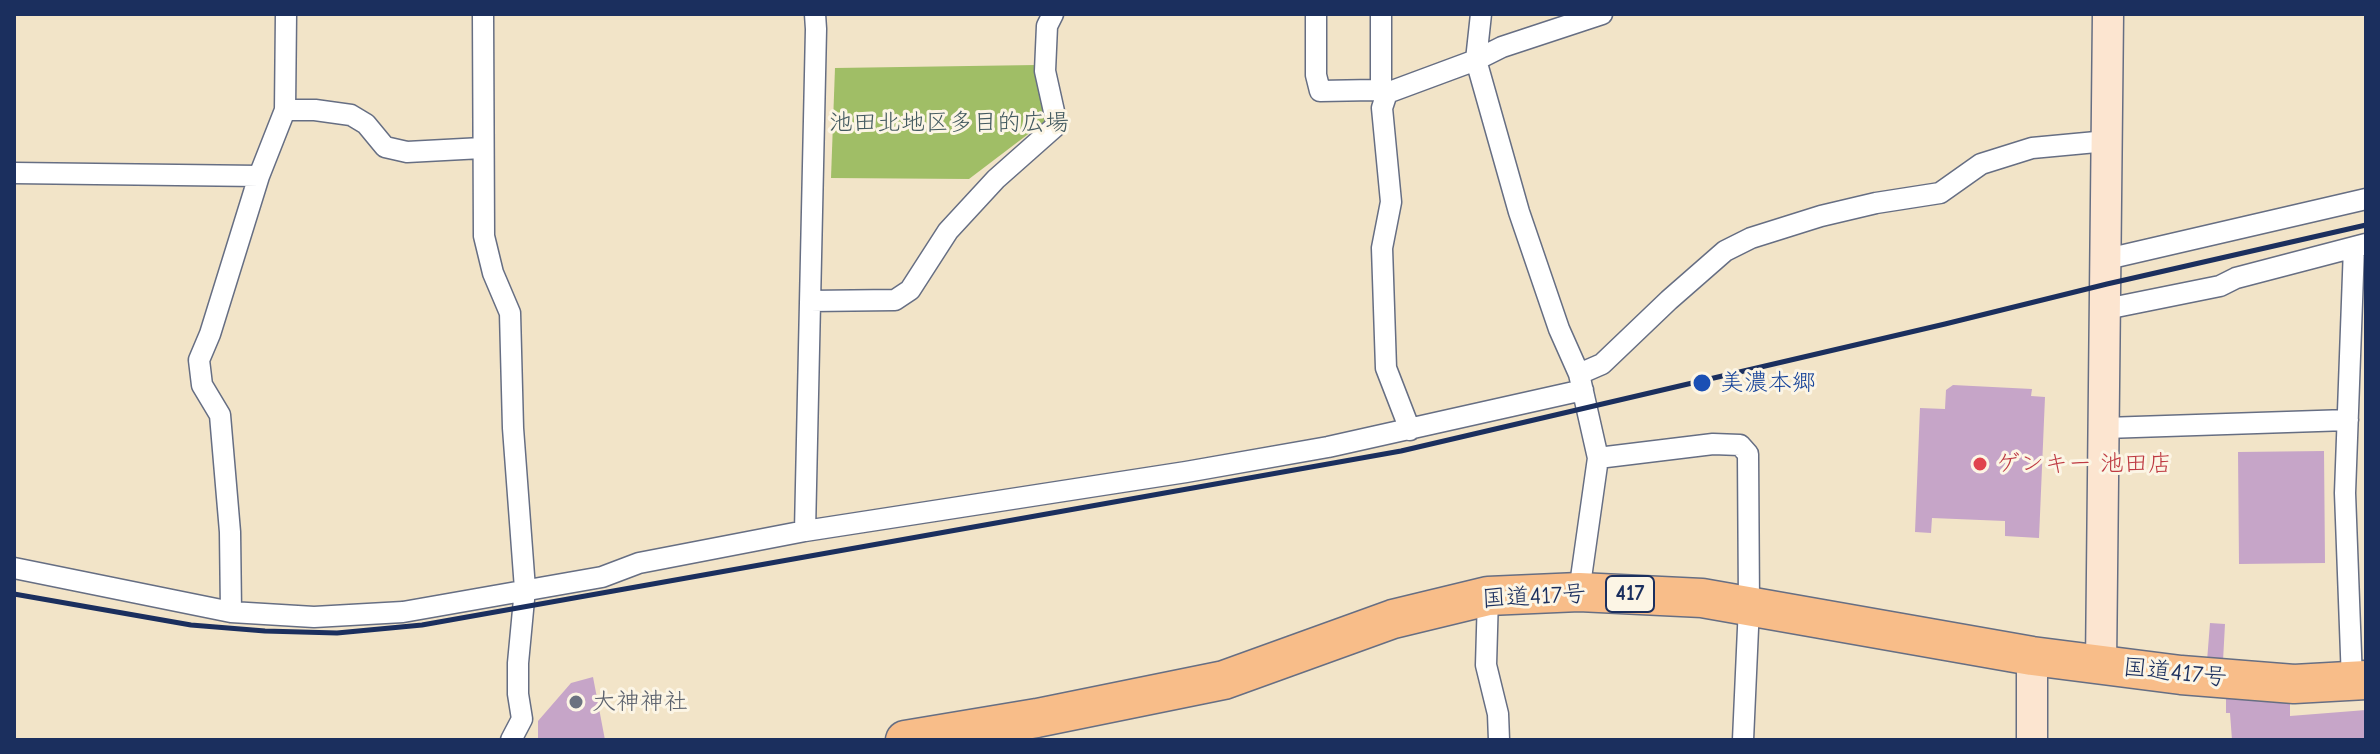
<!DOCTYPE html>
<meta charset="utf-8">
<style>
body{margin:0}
#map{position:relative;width:2380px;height:754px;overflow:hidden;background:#f2e4c8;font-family:"Comic Neue",sans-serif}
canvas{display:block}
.frame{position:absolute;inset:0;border:16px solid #1b2f5e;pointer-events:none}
</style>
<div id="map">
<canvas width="2380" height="754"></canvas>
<div class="frame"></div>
</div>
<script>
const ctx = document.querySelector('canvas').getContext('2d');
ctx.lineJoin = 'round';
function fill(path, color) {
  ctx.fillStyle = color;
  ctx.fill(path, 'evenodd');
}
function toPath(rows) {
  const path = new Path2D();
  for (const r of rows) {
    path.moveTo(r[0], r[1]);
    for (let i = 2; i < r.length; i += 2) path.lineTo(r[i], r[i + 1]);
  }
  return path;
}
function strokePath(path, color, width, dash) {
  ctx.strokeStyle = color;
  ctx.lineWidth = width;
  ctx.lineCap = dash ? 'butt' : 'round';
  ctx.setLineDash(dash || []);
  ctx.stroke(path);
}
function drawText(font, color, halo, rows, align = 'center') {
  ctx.font = font + ' "Comic Neue","Klee One",sans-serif';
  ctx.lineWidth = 6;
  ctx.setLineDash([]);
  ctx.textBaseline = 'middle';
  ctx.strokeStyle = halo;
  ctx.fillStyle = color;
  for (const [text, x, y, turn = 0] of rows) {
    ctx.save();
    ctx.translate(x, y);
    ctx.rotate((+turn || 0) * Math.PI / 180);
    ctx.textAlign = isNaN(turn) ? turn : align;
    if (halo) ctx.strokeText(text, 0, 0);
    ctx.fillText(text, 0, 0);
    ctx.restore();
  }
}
fill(toPath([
 [1036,65,1048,119,969,179,831,178,835,68]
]), '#a0be66');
fill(toPath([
 [1953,385,2032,389,2031,396,2045,397,2039,538,2005,536,2005,521,1932,518,1931,533,1915,532,1920,408,1945,409,1946,390],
 [2324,451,2325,563,2239,564,2238,452],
 [2210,623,2225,624,2223,661,2207,661],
 [593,677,605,740,538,740,538,721,571,683],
 [2290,694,2290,716,2366,710,2366,740,2232,740,2230,713,2226,713,2226,696]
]), '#c6a5c8');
const street = toPath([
 [483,14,484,236,493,273,510,313,513,428,525,589,518,663,518,694,522,719,511,740],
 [1316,14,1316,75,1320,91,1374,90,1381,87,1387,93,1476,60,1502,47,1602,14],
 [1381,14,1381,87],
 [1481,14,1476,60,1519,212,1559,329,1579,374,1598,458,1579,592],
 [1387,93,1382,108,1391,202,1382,248,1386,368,1410,430],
 [285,110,315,110,351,115,366,124,385,147,407,152,482,148],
 [14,173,259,176],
 [2107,259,2366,199],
 [810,301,895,300,910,290,948,231,996,179,1057,125,1045,71,1047,26,1053,14],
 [2106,309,2220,286,2236,278,2366,244],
 [1579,374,1602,364,1669,300,1725,251,1751,238,1821,216,1876,203,1940,193,1981,164,2032,148,2107,141],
 [2105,428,2348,420],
 [1598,458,1713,444,1740,445,1748,454,1749,606,1743,740],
 [805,531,816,29,815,14],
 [14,568,231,612,314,617,403,612,602,577,639,563,805,531,1186,472,1328,447,1583,390],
 [1488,596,1486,665,1498,714,1499,740],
 [231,612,230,532,220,415,202,385,199,360,210,334,259,176,285,110,286,14],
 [2352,681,2345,493,2354,247]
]);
const secondary = toPath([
 [2032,656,2032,740],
 [2101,665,2108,14]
]);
const highway = toPath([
 [905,740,1037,718,1224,680,1393,619,1488,596,1579,592,1702,598,2032,656,2181,675,2294,684,2366,680]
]);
strokePath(street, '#666e83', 23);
strokePath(secondary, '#666e83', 33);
strokePath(highway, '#666e83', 41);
strokePath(street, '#fff', 20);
strokePath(secondary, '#fce5d0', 30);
strokePath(highway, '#f8bd89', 38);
strokePath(toPath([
 [14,594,191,625,265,631,337,633,422,625,1401,451,1945,324,2107,284,2366,225]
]), '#1b2f5e', 5);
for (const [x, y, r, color] of [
 [1702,383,10,"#1a4fb4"],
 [1980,464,8,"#e0444e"],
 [576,702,8,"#6b7280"]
]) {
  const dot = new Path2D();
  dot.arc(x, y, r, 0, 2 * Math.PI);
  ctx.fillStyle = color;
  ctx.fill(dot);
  strokePath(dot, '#fcf5e5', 3);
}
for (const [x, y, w] of [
 [1630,594,48]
]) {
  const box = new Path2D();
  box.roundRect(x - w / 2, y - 18, w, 36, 6);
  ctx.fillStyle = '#fcf5e5';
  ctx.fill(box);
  strokePath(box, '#1b2f5e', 2);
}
drawText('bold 22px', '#1b2f5e', null, [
 ["417",1630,594]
]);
drawText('24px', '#435a60', '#fcf5e5', [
 ["池田北地区多目的広場",949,123]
]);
drawText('24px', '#164399', '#fcf5e5', [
 ["美濃本郷",1720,383]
], 'left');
drawText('24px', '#be3a42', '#fcf5e5', [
 ["ゲンキー 池田店",1996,464]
], 'left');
drawText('24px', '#1b2f5e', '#fcf5e5', [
 ["国道417号",1534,597,-3],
 ["国道417号",2175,673,6]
]);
drawText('24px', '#5b616d', '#fcf5e5', [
 ["大神神社",592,702]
], 'left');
</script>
